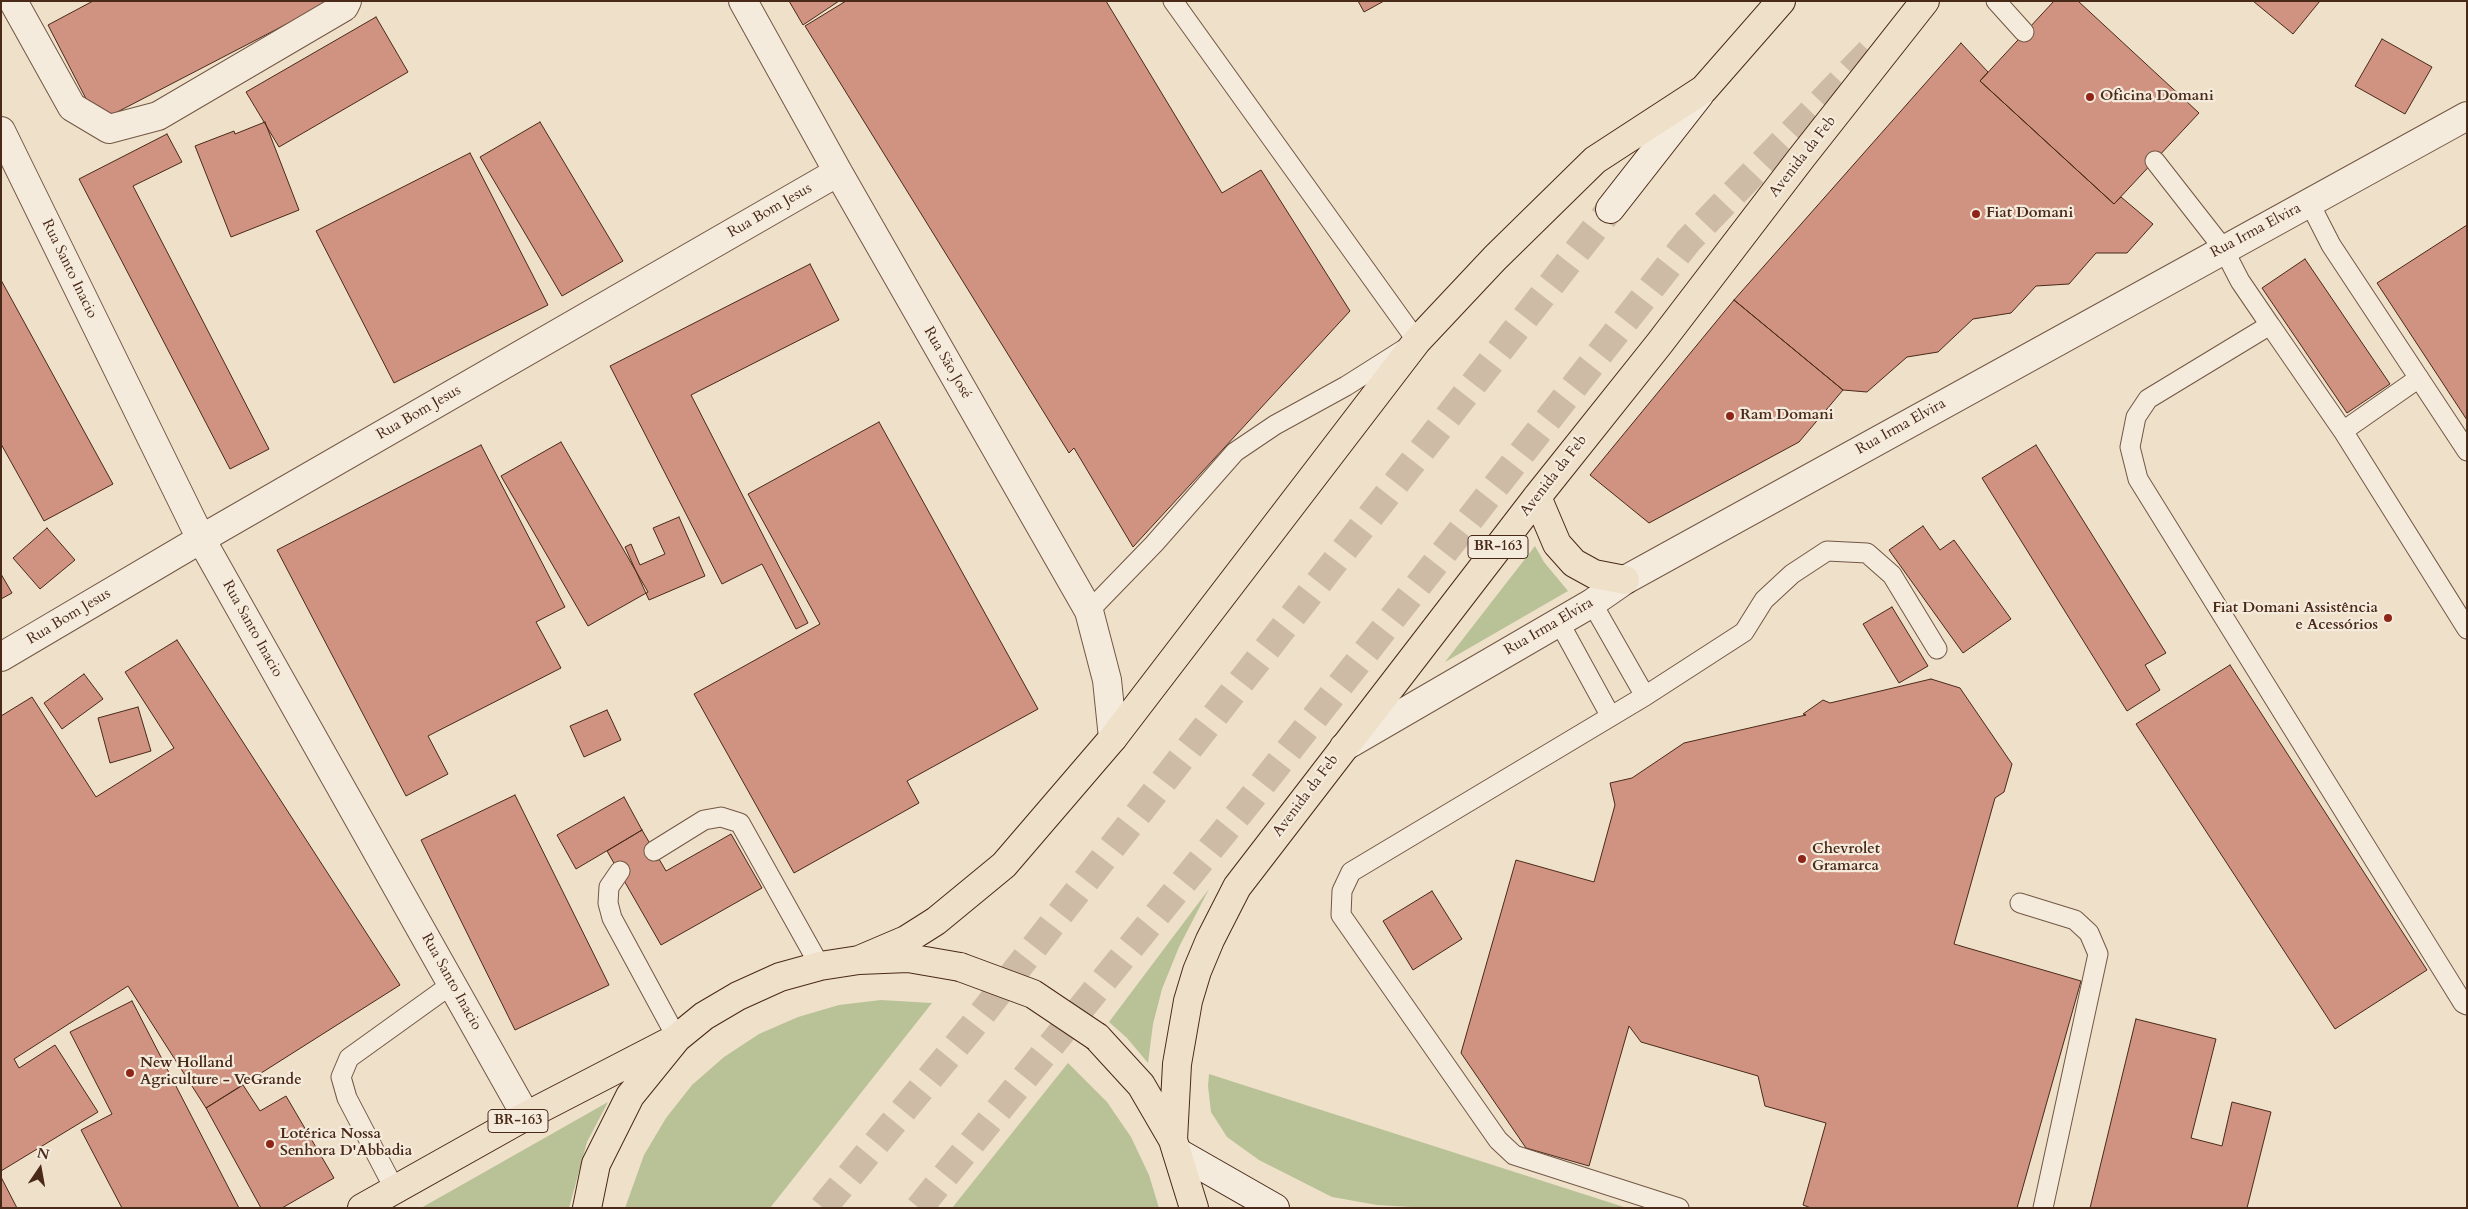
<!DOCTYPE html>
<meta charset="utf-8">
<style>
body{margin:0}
#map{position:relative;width:2468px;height:1209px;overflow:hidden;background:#efe0c9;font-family:Cardo,serif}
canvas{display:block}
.frame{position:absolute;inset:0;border:2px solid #492918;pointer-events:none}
.north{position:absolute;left:15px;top:1144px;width:50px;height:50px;-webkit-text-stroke:4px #f5ebdc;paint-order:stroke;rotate:12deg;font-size:14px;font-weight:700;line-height:20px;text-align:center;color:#492918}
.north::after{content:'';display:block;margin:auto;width:18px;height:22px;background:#492918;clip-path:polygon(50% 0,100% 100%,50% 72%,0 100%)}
</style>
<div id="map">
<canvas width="2468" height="1209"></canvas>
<div class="frame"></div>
<div class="north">N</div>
</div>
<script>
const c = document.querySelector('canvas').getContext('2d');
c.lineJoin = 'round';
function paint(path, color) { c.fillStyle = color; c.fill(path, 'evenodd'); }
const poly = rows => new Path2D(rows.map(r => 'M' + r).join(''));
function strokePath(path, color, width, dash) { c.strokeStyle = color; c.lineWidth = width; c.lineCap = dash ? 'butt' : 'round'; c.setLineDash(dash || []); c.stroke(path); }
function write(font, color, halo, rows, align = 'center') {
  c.font = font + ' Cardo,serif'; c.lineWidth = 4.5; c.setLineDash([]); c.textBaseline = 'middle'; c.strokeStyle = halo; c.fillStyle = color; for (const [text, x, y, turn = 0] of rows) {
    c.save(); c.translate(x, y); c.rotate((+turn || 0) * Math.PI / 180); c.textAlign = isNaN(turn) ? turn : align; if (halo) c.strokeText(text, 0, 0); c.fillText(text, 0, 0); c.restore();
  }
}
const green = poly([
 [1535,546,1544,562,1568,591,1445,662],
 [1209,889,1179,947,1162,989,1153,1024,1148,1063,1127,1038,1109,1022],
 [881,1000,932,1003,770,1208,625,1208,644,1155,666,1118,692,1085,724,1057,759,1034,798,1017,839,1005],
 [1068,1063,1107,1102,1131,1137,1149,1175,1159,1208,952,1208],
 [1209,1074,1627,1208,1428,1208,1377,1205,1332,1197,1259,1160,1227,1137,1211,1112,1208,1086],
 [608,1102,587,1142,569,1208,421,1208]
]);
const building = poly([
 [93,1,331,1,98,122,48,25,93,1],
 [789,1,839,1,803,25,789,1],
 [846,1,1106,1,1222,193,1261,170,1350,311,1133,547,1074,448,1069,453,805,26,846,1],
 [1358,1,1384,1,1364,12,1358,1],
 [2054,1,2078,1,2199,113,2114,204,1980,81,2054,1],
 [2253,1,2320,1,2293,34,2253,1],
 [376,17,408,72,279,147,246,92,376,17],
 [2382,39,2432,67,2405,114,2355,86,2382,39],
 [1961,43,1988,72,1980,81,2114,204,2121,197,2153,224,2127,253,2096,253,2069,284,2036,286,2011,313,1973,319,1938,352,1907,357,1867,392,1843,390,1734,300,1961,43],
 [265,122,299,210,231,237,195,146,234,131,235,134,265,122],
 [540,122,623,261,562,296,480,157,540,122],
 [167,134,182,162,133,186,269,449,230,469,79,179,167,134],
 [470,153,548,305,394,383,316,231,470,153],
 [2467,225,2467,420,2377,283,2467,225],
 [2305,259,2390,384,2347,413,2262,288,2305,259],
 [810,264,839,320,691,395,808,623,796,629,762,564,722,584,610,366,810,264],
 [1,280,113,484,44,521,1,444,1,280],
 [1734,300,1843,390,1799,442,1649,523,1590,475,1734,300],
 [879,422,1038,709,907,781,919,803,794,873,694,694,820,624,748,494,879,422],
 [561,442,648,592,588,626,501,476,561,442],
 [481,445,565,607,536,622,561,668,428,736,448,774,406,796,277,550,481,445],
 [2036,445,2166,653,2145,665,2160,690,2127,711,1982,478,2036,445],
 [679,517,705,576,649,600,625,547,631,544,640,565,665,554,653,528,679,517],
 [1923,526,1940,550,1954,540,2011,619,1963,653,1889,550,1923,526],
 [47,528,75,560,40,589,13,558,47,528],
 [1,574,12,593,1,599,1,574],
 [1892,607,1928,666,1899,683,1863,624,1892,607],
 [177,640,400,985,206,1108,128,986,14,1059,19,1068,55,1045,98,1112,1,1171,1,716,32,697,96,797,174,748,125,672,177,640],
 [2230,665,2427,970,2335,1029,2136,724,2230,665],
 [84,674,103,699,62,729,44,703,84,674],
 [1931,679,1960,688,2012,764,2004,792,1995,798,1954,944,2081,981,2017,1208,1811,1208,1803,1205,1826,1123,1765,1106,1758,1076,1641,1042,1629,1026,1589,1166,1526,1148,1461,1053,1516,860,1594,882,1615,805,1610,783,1632,778,1684,743,1806,715,1803,714,1823,700,1830,703,1931,679],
 [138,707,151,751,110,763,98,718,138,707],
 [607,710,621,740,584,757,570,726,607,710],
 [515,795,609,985,515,1030,421,840,515,795],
 [624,797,642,830,576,869,557,835,624,797],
 [642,830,666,871,731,834,762,888,661,945,607,851,642,830],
 [1432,891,1462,939,1413,970,1383,921,1432,891],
 [132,1001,239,1208,122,1208,81,1130,112,1114,70,1032,132,1001],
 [2136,1019,2216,1039,2191,1138,2222,1146,2232,1102,2271,1112,2247,1208,2090,1208,2136,1019],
 [243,1085,260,1111,286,1096,334,1178,282,1208,261,1208,206,1108,243,1085],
 [1,1177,17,1208,1,1208,1,1177]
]);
const secondaryTunnel = poly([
 [823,1208,971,1028,1610,209],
 [919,1208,1246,805,1688,241,1875,46]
]);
const lane = poly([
 [1996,1,2024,32],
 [2155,161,2223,248,2240,281,2270,325],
 [2309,202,2331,245,2467,451],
 [2343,431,2419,378],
 [1592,603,1645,696],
 [1089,611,1154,544,1235,452,1275,425,1346,386,1417,341,1173,1],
 [1559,622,1610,715],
 [2467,629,2343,431,2270,325,2148,399,2136,417,2130,447,2138,479,2463,1003,2467,1005],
 [654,851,704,820,721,817,740,823,820,966],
 [620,871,609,887,608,903,612,918,677,1038],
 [2020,903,2075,920,2089,933,2098,954,2043,1208],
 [395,1190,347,1098,341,1077,349,1058,452,984],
 [1679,1208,1514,1155,1498,1140,1341,915,1342,891,1351,872,1645,696,1744,632,1764,600,1792,574,1827,551,1867,553,1892,575,1937,649]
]);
const street = poly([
 [13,1,72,107,109,129,158,116,344,7,347,1],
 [743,1,838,172,1089,611,1107,680,1113,738],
 [1,131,201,539,526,1116],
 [1,657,201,539,838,172],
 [1344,747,1592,603,1625,580,2467,116]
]);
const secondary = poly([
 [1610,209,1700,94],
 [1177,1152,1275,1208]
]);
const primary = poly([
 [1537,497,1557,544,1574,563,1594,574,1625,580],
 [859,960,906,940,936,921,1004,865,1113,738,1417,341,1495,258,1595,160,1704,89,1781,1],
 [1097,1037,1141,1085,1173,1140,1194,1208],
 [1173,1140,1177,1064,1188,1001,1197,971,1210,940,1237,887,1537,497,1659,344,1802,157,1925,1],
 [362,1208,526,1116,667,1043],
 [587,1208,596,1164,630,1096,677,1038,704,1016,738,996,780,977,820,966,859,960,908,958,960,967]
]);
const primaryBridge = poly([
 [960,967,1033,994,1097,1037]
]);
const markers = [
 [2090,97,5,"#8f2418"],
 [1976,214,5,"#8f2418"],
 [1730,416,5,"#8f2418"],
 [2388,618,5,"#8f2418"],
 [1802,859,5,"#8f2418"],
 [130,1073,5,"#8f2418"],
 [270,1144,5,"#8f2418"]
];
const shields = [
 [1498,547,60],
 [518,1121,60]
];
const shieldNames = [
 ["BR-163",1498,547],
 ["BR-163",518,1121]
];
const poiNames = [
 ["Oficina Domani",2100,97],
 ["Fiat Domani",1986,214],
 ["Ram Domani",1740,416],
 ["Fiat Domani Assistência",2378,609,"right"],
 ["e Acessórios",2378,626,"right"],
 ["Chevrolet",1812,850],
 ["Gramarca",1812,867],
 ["New Holland",140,1064],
 ["Agriculture - VeGrande",140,1081],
 ["Lotérica Nossa",280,1135],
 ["Senhora D'Abbadia",280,1152]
];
const streetNames = [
 ["Avenida da Feb",1803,157,-52],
 ["Rua Bom Jesus",770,211,-30],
 ["Rua Irma Elvira",2256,231,-28],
 ["Rua Santo Inacio",69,269,64],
 ["Rua São José",947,363,60],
 ["Rua Bom Jesus",419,413,-30],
 ["Rua Irma Elvira",1901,427,-29],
 ["Avenida da Feb",1554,476,-52],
 ["Rua Bom Jesus",69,617,-31],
 ["Rua Irma Elvira",1549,627,-30],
 ["Rua Santo Inacio",252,629,61],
 ["Avenida da Feb",1306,796,-53],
 ["Rua Santo Inacio",451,982,61]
];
paint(green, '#b9c297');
paint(building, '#d09281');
strokePath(building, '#492918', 1);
strokePath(secondaryTunnel, '#cebba6', 28, [28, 14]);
strokePath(lane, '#725744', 21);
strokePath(street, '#725744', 30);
strokePath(secondary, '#492918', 30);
strokePath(primary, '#492918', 30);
strokePath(lane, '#f5ebdc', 19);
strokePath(street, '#f5ebdc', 28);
strokePath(secondary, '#f5ebdc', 28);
strokePath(primary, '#efe0c9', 28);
strokePath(primaryBridge, '#492918', 30, []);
strokePath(primaryBridge, '#efe0c9', 28);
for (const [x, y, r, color] of markers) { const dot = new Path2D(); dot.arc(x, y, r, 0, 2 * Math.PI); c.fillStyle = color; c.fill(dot); strokePath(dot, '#f5ebdc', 2); }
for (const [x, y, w] of shields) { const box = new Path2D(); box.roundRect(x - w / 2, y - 11.5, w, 23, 4); c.fillStyle = '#f5ebdc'; c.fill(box); strokePath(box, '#492918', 1); }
write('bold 14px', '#492918', null, shieldNames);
write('bold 15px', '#492918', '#f5ebdc', poiNames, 'left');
write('15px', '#492918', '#f5ebdc', streetNames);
</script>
